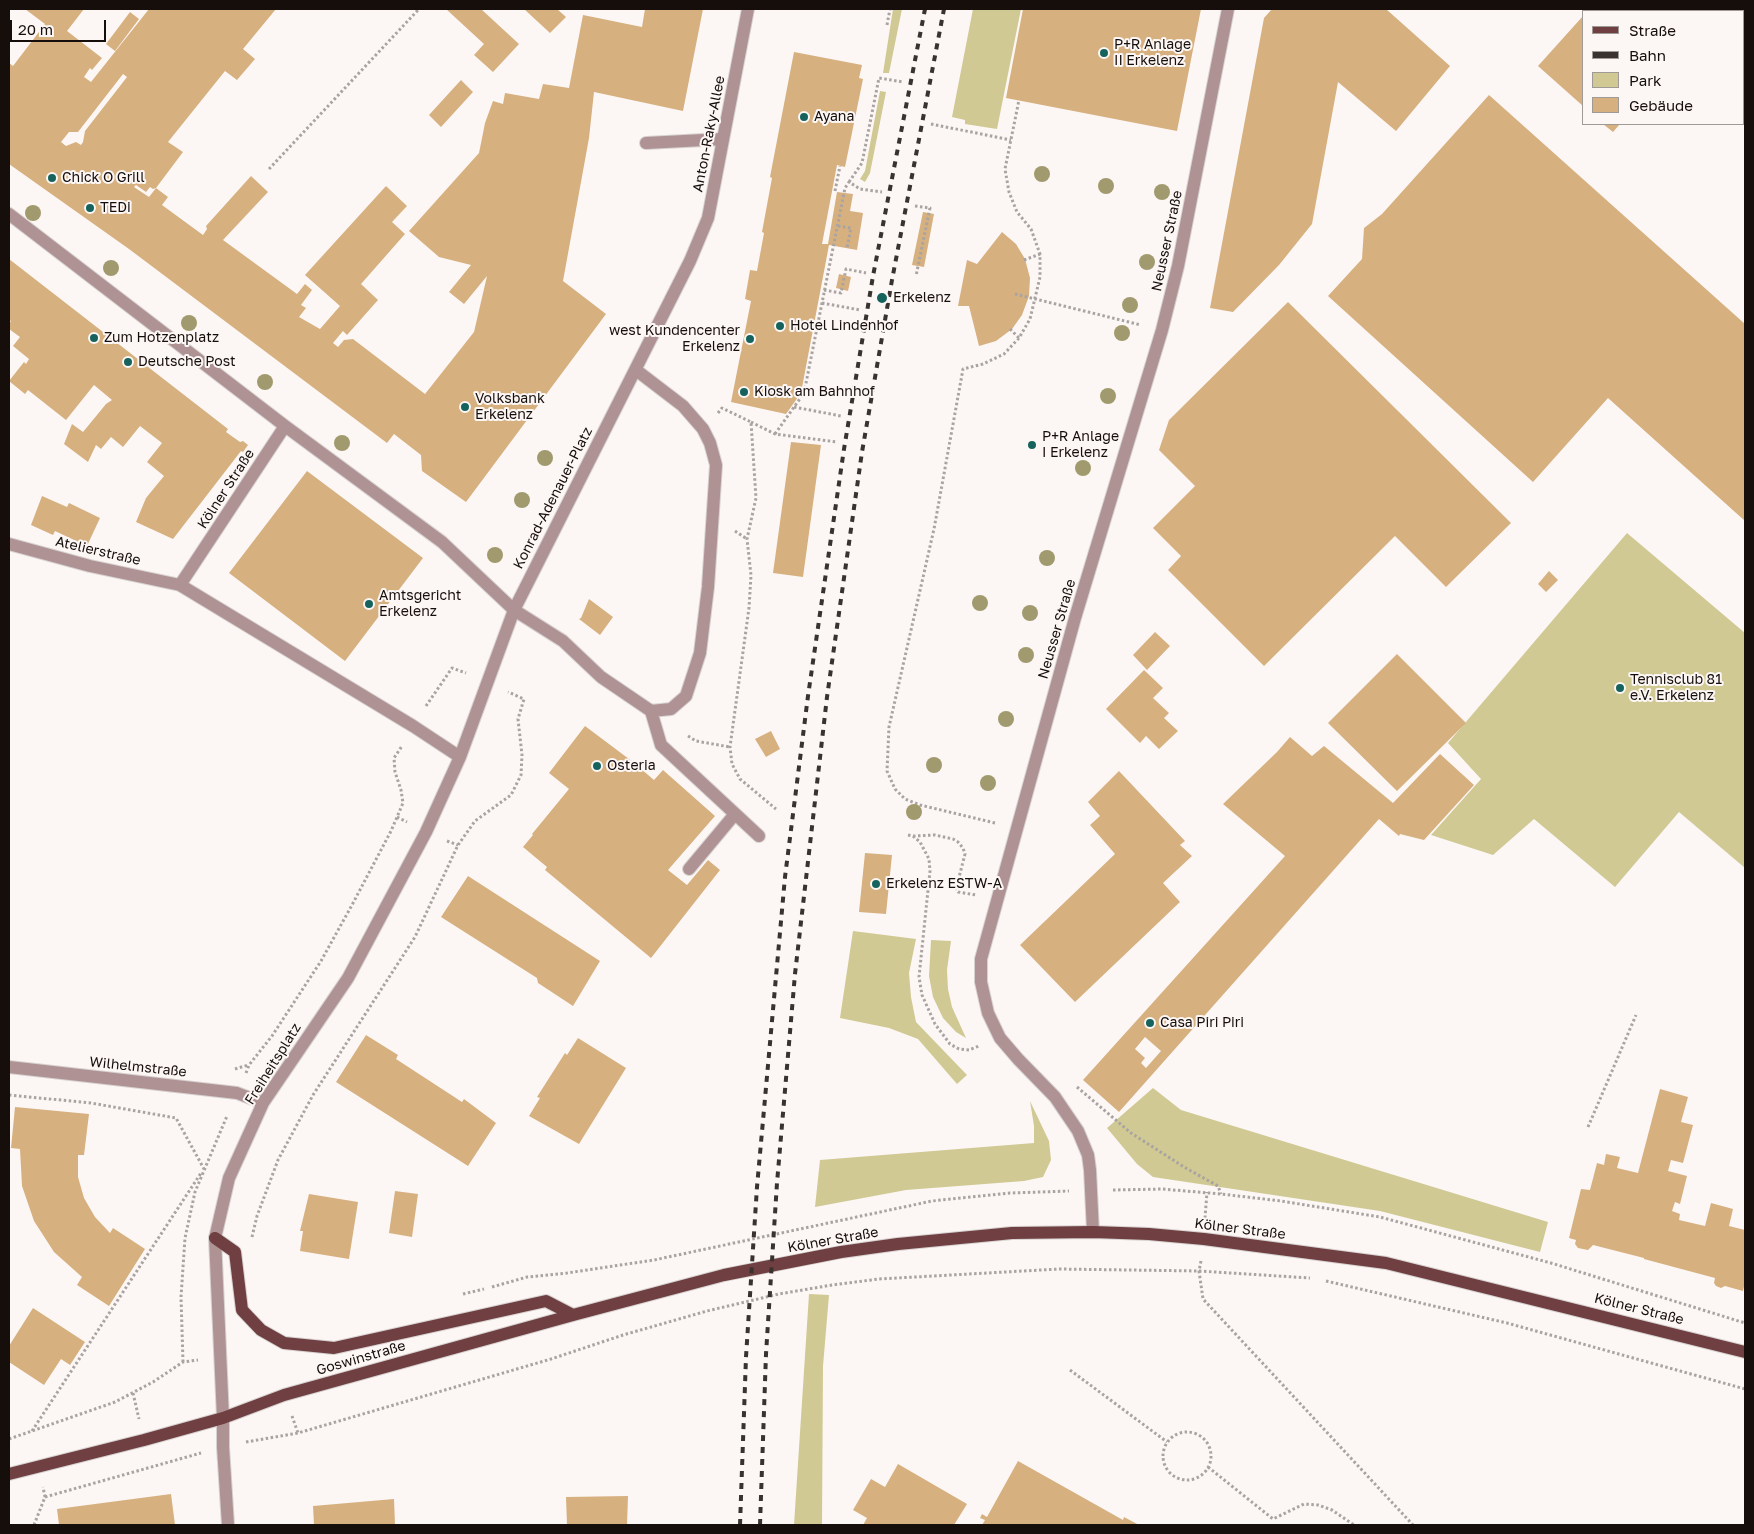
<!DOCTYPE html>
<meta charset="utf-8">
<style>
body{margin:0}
#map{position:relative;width:1754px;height:1534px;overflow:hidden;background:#fcf7f5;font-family:"Golos Text",sans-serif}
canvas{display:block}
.frame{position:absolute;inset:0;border:10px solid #160e0b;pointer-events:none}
.legend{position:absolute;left:1582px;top:10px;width:162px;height:115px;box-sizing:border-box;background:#fcf7f5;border:1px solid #a09a97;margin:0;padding:6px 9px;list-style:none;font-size:15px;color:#160e0b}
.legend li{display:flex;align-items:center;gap:10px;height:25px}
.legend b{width:25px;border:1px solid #a09a97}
.scale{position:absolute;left:10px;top:20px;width:96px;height:22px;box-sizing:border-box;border:2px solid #160e0b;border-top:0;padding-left:6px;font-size:15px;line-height:18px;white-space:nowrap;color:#160e0b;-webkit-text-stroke:4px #fcf7f5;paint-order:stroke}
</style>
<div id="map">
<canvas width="1754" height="1534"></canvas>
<div class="frame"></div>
<ul class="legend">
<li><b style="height:6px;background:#6f3f42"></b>Straße</li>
<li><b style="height:6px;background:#39322f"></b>Bahn</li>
<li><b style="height:14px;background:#d0c993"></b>Park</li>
<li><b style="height:14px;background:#d7b07f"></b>Gebäude</li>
</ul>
<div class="scale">20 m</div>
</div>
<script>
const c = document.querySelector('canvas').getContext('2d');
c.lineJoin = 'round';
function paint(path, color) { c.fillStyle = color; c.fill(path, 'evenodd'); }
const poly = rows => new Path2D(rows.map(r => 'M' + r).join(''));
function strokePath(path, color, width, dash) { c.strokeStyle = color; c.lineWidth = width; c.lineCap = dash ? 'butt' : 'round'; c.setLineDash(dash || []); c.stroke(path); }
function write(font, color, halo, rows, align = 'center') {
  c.font = font + ' "Golos Text",sans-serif'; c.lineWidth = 4; c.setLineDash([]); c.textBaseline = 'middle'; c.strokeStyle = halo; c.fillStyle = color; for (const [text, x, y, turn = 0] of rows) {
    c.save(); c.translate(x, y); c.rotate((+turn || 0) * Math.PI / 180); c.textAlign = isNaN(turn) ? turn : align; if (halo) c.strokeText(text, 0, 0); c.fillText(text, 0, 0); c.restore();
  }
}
const green = poly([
 [893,9,902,9,889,73,883,73],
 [973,9,1021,9,997,129,965,124,965,120,952,117],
 [880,91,886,92,870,173,865,182,860,179,865,171],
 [1627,533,1745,633,1745,868,1679,812,1615,887,1534,819,1493,855,1431,835,1481,779,1448,743],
 [853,931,916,939,909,973,911,997,916,1022,967,1075,957,1084,918,1039,889,1028,840,1018],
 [931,940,951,941,947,970,948,989,952,1007,966,1038,956,1032,943,1018,933,997,929,976],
 [1153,1088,1181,1110,1548,1222,1540,1252,1380,1211,1153,1177,1137,1164,1107,1128],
 [1030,1101,1049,1141,1051,1160,1043,1177,1024,1181,906,1190,815,1207,820,1160,1034,1143,1034,1126],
 [809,1294,829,1295,823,1366,822,1525,794,1525]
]);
const building = poly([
 [25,9,84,9,67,31,102,58,92,70,90,68,84,77,91,82,149,9,276,9,243,49,255,59,237,80,225,71,168,142,183,152,156,188,153,189,150,187,146,192,136,185,134,187,149,197,156,188,168,197,162,205,203,235,207,229,206,226,251,176,268,192,223,240,297,294,305,284,312,290,301,305,306,308,299,317,320,329,340,306,305,275,386,186,407,206,392,222,405,234,361,284,378,300,347,335,343,331,333,343,338,347,344,340,353,339,425,394,474,332,487,276,464,304,449,292,471,265,439,257,409,231,479,153,485,123,493,101,503,104,505,93,539,99,543,84,569,88,583,15,642,27,645,9,703,9,683,111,594,92,589,138,563,281,606,314,466,502,422,471,421,455,394,434,387,443,129,249,9,164,9,63,13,66,45,24],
 [123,74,127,77,85,131,83,142,81,145,76,142,66,146,61,142,69,132,78,132],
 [446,9,481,9,519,44,493,72,474,55,484,44],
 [524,9,557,9,566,17,550,33],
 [1023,9,1201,9,1177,131,1006,98],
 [1272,9,1386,9,1450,66,1396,131,1338,82,1312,224,1279,265,1233,312,1210,308,1264,18],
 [1589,9,1674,9,1677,11,1587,11],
 [1688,9,1745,9,1745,87,1743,85,1743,11,1686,11],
 [130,12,139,19,115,51,106,44],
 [1583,16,1583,106,1538,66],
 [794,52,862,65,859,78,863,79,845,167,837,165,822,244,828,244,837,192,853,194,850,211,863,213,857,250,829,245,801,393,786,414,731,402,751,301,745,299,750,270,757,271,764,233,762,232,772,178,770,177],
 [461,80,473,92,441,127,429,115],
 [1489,95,1745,324,1745,521,1608,398,1533,482,1328,296,1362,259,1364,228,1382,214],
 [1603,124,1620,124,1613,132],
 [923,212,934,214,924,267,912,265],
 [1002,232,1016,244,1025,259,1030,278,1029,296,1022,315,1012,329,996,341,979,346,969,306,958,306,967,260,977,264],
 [9,259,228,429,226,432,240,442,243,441,248,445,243,452,241,451,173,539,136,522,146,498,164,476,147,462,162,443,140,426,123,447,111,437,101,449,96,445,88,462,64,444,72,424,83,432,106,404,112,400,94,385,66,420,28,390,25,394,9,381,24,362,26,364,29,359,13,346,20,337,9,329,9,324,11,321,9,320],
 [839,274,851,277,848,291,836,288],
 [1288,302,1511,523,1446,587,1395,536,1264,666,1168,570,1181,556,1153,528,1195,486,1159,450,1169,420],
 [791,442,821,445,803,577,773,573],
 [307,471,423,558,345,661,229,573],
 [42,496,67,507,69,503,100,518,87,546,55,531,53,535,31,525],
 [1549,571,1558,580,1546,592,1538,584],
 [589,599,613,617,600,635,579,619,581,618],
 [1155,632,1170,646,1147,670,1133,655],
 [1397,654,1466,723,1397,791,1328,723],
 [1144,670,1163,688,1153,698,1169,713,1164,718,1178,731,1159,749,1146,736,1140,743,1106,709],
 [585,726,633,762,654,780,663,770,715,816,668,870,687,885,708,860,720,870,651,958,545,870,547,867,523,847,533,835,532,834,569,789,549,773],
 [771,731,780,749,766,757,755,739],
 [1290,737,1312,756,1324,746,1393,803,1440,754,1474,785,1424,840,1400,834,1399,836,1379,819,1119,1112,1083,1080,1285,856,1223,804,1277,752],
 [1145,1037,1161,1051,1146,1068,1141,1063,1145,1058,1135,1049],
 [1119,771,1185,841,1180,845,1192,856,1163,883,1180,902,1075,1002,1020,945,1115,854,1090,825,1100,816,1088,802],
 [865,853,892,855,886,914,859,912],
 [468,876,600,961,573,1006,538,983,537,978,441,917],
 [366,1035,398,1055,396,1059,462,1102,464,1099,496,1123,468,1166,336,1082],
 [578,1038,626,1068,579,1144,529,1116,540,1098,537,1097,565,1053,567,1055],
 [1660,1089,1688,1097,1681,1122,1693,1125,1683,1163,1671,1160,1668,1171,1687,1176,1680,1204,1675,1202,1672,1211,1680,1214,1679,1220,1705,1226,1711,1203,1733,1209,1729,1226,1745,1230,1745,1282,1743,1291,1725,1286,1721,1288,1716,1286,1714,1283,1715,1278,1644,1259,1644,1258,1593,1245,1588,1250,1578,1248,1575,1244,1576,1240,1569,1238,1581,1189,1590,1190,1597,1163,1604,1165,1606,1154,1620,1157,1617,1168,1638,1173],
 [15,1107,89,1114,84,1155,78,1155,78,1177,84,1198,95,1217,110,1233,113,1228,145,1249,109,1306,77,1285,82,1277,54,1252,34,1221,22,1186,20,1149,11,1148],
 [395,1191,418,1194,412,1237,389,1233],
 [309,1194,358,1202,349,1259,300,1251,303,1231,300,1231],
 [33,1308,85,1342,70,1365,61,1359,44,1385,9,1362,9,1346],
 [1018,1461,1123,1520,1124,1517,1139,1525,982,1525,985,1520,980,1518,982,1514,987,1517],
 [898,1464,967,1504,954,1525,863,1525,867,1518,853,1510,871,1479,885,1487],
 [171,1494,175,1525,59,1525,57,1509],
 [628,1496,627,1525,567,1525,566,1497],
 [394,1499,395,1525,314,1525,313,1506]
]);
const path = poly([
 [887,25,890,9],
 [931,124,1011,140],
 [269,169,419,9],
 [849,182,862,163,879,78,903,82],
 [835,191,840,166],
 [915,206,930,208,916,276],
 [838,226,851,228,847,248],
 [1024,260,1040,254],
 [824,290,841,293,846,269,866,273],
 [1015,294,1141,325],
 [822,303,860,310],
 [1010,329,1019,338],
 [794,407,841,416],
 [718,413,722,408,751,422,756,498,747,539,751,575,749,608,730,747,732,764,740,779,776,809],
 [751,422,775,434,837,442],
 [775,434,804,393,845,188,849,182,860,189,882,192],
 [735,531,747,539],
 [426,706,452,668,466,673],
 [688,736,696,741,730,747],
 [397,817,407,822],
 [995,823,920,805,905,799,895,789,887,771,889,727,934,529,963,369,983,364,1004,354,1019,338,1030,319,1040,277,1040,254,1031,229,1017,212,1009,192,1005,169,1019,100],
 [908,835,913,836,920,842,929,859,930,871,919,977,922,995,935,1024,950,1044,959,1049,969,1050,979,1046],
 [913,836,935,835,953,839,958,842,963,848,965,854,956,889,958,892,976,895],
 [447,841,458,845],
 [235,1069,248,1065],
 [246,1073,249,1065,272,1036,321,961,352,905,391,831,403,803,401,790,395,772,394,758,402,746],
 [1077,1087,1131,1133,1184,1167,1218,1186,1221,1194],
 [9,1095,91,1103,176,1118,204,1169],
 [1588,1127,1636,1015],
 [1113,1190,1162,1189,1221,1194,1281,1201,1380,1217,1551,1263,1745,1323],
 [1205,1218,1207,1192],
 [252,1237,257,1216,278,1160,313,1095,415,937,458,845,475,821,511,795,521,775,522,755,518,719,524,699,508,692],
 [1201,1261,1199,1271,1203,1299,1413,1525],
 [1326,1281,1507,1323,1745,1389],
 [492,1287,527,1277,567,1273,654,1260,932,1201,1010,1193,1069,1191],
 [463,1294,484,1289],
 [183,1362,181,1297,185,1238,195,1192,227,1116],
 [1070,1370,1167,1442],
 [133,1393,139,1419],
 [292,1416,298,1433],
 [32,1431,201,1173],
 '1163 1456a24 24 0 1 1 48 0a24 24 0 1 1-48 0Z',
 [9,1439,115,1402,153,1382,183,1362,198,1360],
 [246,1442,298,1433,551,1359,623,1335,707,1311,779,1294,832,1285,879,1279,1059,1269,1199,1271,1310,1278],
 [1208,1467,1273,1519,1304,1504,1318,1505,1332,1510,1354,1525],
 [45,1497,201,1453],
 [34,1525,45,1497,43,1487]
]);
const minor = poly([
 [646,143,723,139],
 [9,214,285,426,442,542,514,610,563,641,601,677,651,711,671,709,686,696,700,653,708,587,716,465,710,443,703,429,683,406,636,370],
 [9,544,90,566,180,585,413,726,460,757],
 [180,585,285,426],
 [651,711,661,745,759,836],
 [689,869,735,814],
 [9,1067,237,1093,263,1103],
 [1093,1232,1090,1170,1088,1155,1078,1131,1055,1097,1018,1059,1000,1038,988,1013,981,982,981,959,1075,618,1162,330,1178,266,1228,9],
 [228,1525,223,1447,223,1418,215,1238,229,1178,263,1103,348,978,426,832,460,757,514,610,690,261,708,218,748,9]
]);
const major = poly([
 [215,1238,235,1252,242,1310,261,1330,284,1343,334,1348,546,1301,573,1315],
 [9,1474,144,1440,223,1418,284,1395,573,1315,724,1275,841,1252,898,1244,1012,1233,1093,1232,1149,1234,1204,1239,1386,1263,1745,1352]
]);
const rail = poly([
 [740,1525,746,1357,757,1187,785,877,808,696,844,449,873,276,925,9],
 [760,1525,766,1354,777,1183,795,974,827,697,862,452,892,280,944,9]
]);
const trees = [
 [1042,174],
 [1106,186],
 [1162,192],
 [33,213],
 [1147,262],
 [111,268],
 [1130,305],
 [189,323],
 [1122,333],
 [265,382],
 [1108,396],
 [342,443],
 [545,458],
 [1083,468],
 [522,500],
 [495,555],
 [1047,558],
 [980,603],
 [1030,613],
 [1026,655],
 [1006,719],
 [934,765],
 [988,783],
 [914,812]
];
const markers = [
 [1104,53,5,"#16635d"],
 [804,117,5,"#16635d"],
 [52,178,5,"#16635d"],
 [90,208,5,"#16635d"],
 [882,298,6,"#16635d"],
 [780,326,5,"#16635d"],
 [94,338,5,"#16635d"],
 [750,339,5,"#16635d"],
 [128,362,5,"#16635d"],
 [744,392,5,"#16635d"],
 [465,407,5,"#16635d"],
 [1032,445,5,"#16635d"],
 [369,604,5,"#16635d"],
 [1620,688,5,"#16635d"],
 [597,766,5,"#16635d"],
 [876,884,5,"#16635d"],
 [1150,1023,5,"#16635d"]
];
const poiNames = [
 ["P+R Anlage",1114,45],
 ["II Erkelenz",1114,61],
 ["Ayana",814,117],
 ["Chick O Grill",62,178],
 ["TEDi",100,208],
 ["Erkelenz",893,298],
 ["Hotel Lindenhof",790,326],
 ["west Kundencenter",740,331,"right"],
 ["Erkelenz",740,347,"right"],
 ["Zum Hotzenplatz",104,338],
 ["Deutsche Post",138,362],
 ["Kiosk am Bahnhof",754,392],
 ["Volksbank",475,399],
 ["Erkelenz",475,415],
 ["P+R Anlage",1042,437],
 ["I Erkelenz",1042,453],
 ["Amtsgericht",379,596],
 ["Erkelenz",379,612],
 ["Tennisclub 81",1630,680],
 ["e.V. Erkelenz",1630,696],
 ["Osteria",607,766],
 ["Erkelenz ESTW-A",886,884],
 ["Casa Piri Piri",1160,1023]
];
const streetNames = [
 ["Anton-Raky-Allee",709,134,-79],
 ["Neusser Straße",1167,241,-78],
 ["Kölner Straße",226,489,-57],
 ["Konrad-Adenauer-Platz",553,498,-63],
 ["Atelierstraße",98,551,13],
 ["Neusser Straße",1057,629,-74],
 ["Freiheitsplatz",273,1064,-58],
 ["Wilhelmstraße",138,1067,6],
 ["Kölner Straße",1240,1229,7],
 ["Kölner Straße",833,1240,-10],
 ["Kölner Straße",1639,1309,14],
 ["Goswinstraße",361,1358,-16]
];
paint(green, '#d0c993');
paint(building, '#d7b07f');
strokePath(minor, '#d7d2d0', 14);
strokePath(major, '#d7d2d0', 14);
strokePath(path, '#a9a3a1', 3, [2.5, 2.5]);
strokePath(minor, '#af9293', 12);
strokePath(major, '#6f3f42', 12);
strokePath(rail, '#39322f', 4, [6, 6]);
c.fillStyle = '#a19a6e';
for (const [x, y] of trees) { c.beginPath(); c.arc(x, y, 8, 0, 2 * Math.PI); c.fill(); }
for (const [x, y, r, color] of markers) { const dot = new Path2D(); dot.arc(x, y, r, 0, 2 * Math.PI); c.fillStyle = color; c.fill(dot); strokePath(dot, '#fcf7f5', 2); }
write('14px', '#160e0b', '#fcf7f5', poiNames, 'left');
write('14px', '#160e0b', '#fcf7f5', streetNames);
</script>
